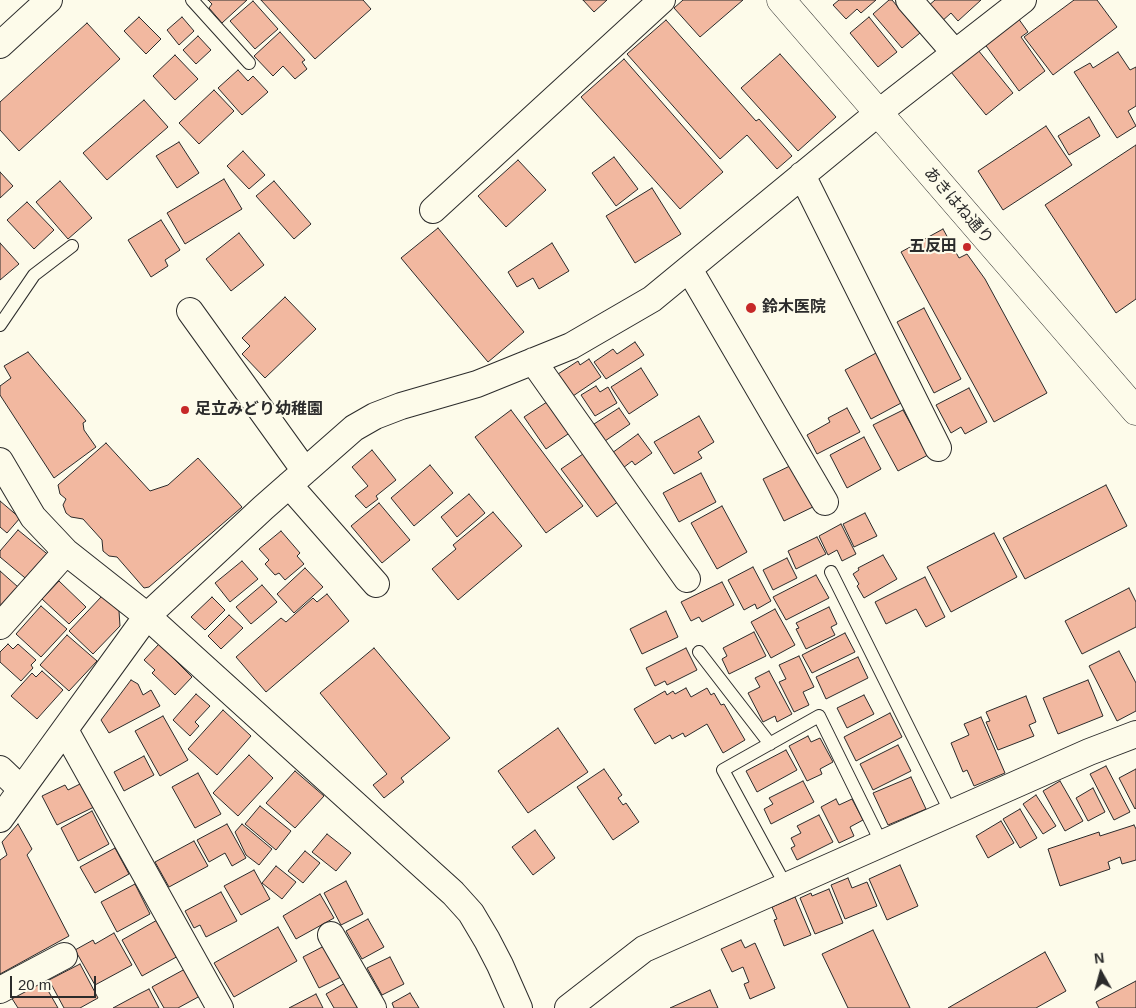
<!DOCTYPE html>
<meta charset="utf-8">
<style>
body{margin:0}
#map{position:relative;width:1136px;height:1008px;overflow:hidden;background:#fdfbea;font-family:Arial,sans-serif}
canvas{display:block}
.north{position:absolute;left:1076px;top:948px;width:50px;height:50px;-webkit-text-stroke:4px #fdfbea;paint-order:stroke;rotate:353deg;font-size:14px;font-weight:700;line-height:20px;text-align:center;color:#2b2b2b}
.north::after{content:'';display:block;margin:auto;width:18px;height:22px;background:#2b2b2b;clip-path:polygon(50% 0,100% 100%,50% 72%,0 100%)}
.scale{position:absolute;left:10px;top:976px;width:86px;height:22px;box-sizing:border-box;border:2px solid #2b2b2b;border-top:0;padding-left:6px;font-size:15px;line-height:18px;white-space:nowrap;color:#2b2b2b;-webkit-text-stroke:4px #fdfbea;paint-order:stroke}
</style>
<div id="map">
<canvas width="1136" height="1008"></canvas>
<div class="north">N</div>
<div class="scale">20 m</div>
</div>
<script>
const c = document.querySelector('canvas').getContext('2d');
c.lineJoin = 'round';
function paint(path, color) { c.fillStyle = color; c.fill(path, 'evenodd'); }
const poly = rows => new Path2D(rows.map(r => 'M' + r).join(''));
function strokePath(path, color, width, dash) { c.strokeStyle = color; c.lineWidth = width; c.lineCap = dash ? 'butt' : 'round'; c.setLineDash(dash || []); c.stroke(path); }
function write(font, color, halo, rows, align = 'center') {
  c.font = font + ' Arial,"Noto Sans JP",sans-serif'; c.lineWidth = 4; c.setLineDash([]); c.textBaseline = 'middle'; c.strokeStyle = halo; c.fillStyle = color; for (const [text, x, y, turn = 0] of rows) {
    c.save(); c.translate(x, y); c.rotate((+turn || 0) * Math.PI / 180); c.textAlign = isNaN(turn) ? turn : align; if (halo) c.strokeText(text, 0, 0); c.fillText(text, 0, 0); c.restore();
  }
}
const building = poly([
 [208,0,247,0,222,23,209,8,212,4,208,0],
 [261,0,363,0,371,9,315,59,261,0],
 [583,0,607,0,594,12,583,0],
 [683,0,743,0,700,37,674,8,683,0],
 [839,0,876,0,861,13,857,9,846,19,833,5,839,0],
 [889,0,892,0,920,33,902,48,873,14,889,0],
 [935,0,981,0,958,21,951,13,941,22,927,7,935,0],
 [1074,0,1097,0,1117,27,1053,75,1024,37,1074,0],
 [253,1,278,29,255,49,230,21,253,1],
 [139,17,161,39,146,54,124,31,139,17],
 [182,17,194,31,179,45,167,30,182,17],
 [869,17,897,52,878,67,850,33,869,17],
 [1018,18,1028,32,1021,37,1045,71,1019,91,984,43,1018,18],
 [666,20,756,121,759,119,792,156,777,169,747,135,720,159,627,54,666,20],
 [87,23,120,59,19,151,0,130,0,102,87,23],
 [280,32,305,60,302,62,307,69,295,79,283,66,273,76,254,56,280,32],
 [198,36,211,50,196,64,183,50,198,36],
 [978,50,1013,93,986,115,951,72,978,50],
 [1118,52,1130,70,1136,67,1136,106,1128,111,1136,126,1117,138,1074,72,1090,63,1093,68,1118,52],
 [780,54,836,117,798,151,741,88,780,54],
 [175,55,198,79,175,100,153,76,175,55],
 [624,59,723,172,680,209,581,97,624,59],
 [238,70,248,81,253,76,268,92,242,115,218,88,238,70],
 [214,90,234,111,199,144,179,123,214,90],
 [144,100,168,127,107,180,83,153,144,100],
 [1089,117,1100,136,1069,155,1058,136,1089,117],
 [1046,126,1072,165,1003,210,978,171,1046,126],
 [179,142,199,173,177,188,156,156,179,142],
 [1136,145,1136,299,1116,313,1045,205,1136,145],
 [243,151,265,175,249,189,227,166,243,151],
 [614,157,638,189,616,206,592,173,614,157],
 [518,160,546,190,506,227,478,196,518,160],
 [0,172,13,186,0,198,0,172],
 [224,179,242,209,185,244,167,213,224,179],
 [60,181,92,218,68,239,36,202,60,181],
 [274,181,311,224,294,239,256,196,274,181],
 [652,188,681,234,635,263,606,216,652,188],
 [27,202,54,230,34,249,7,220,27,202],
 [161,220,180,250,165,260,168,266,151,277,128,240,161,220],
 [438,228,524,332,488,362,401,258,438,228],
 [943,229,959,258,967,254,985,279,1047,393,994,422,901,252,943,229],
 [239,233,264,265,231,291,206,259,239,233],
 [0,243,19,264,0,280,0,243],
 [552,243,569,271,539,289,533,278,517,287,508,272,552,243],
 [285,297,316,329,265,378,242,354,250,346,242,338,285,297],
 [924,308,961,379,934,393,897,322,924,308],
 [635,342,644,355,606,379,594,362,613,349,617,354,635,342],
 [28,352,86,421,83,423,84,430,96,447,54,478,0,395,0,386,11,378,4,366,28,352],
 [876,353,903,402,871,419,845,370,876,353],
 [589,359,601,377,573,396,558,374,578,361,580,365,589,359],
 [641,368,658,395,629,414,611,387,641,368],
 [596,386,600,392,608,387,617,403,595,416,581,395,596,386],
 [969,388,987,422,965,434,961,427,951,433,936,405,969,388],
 [550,400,571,432,546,449,524,417,550,400],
 [619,408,630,424,605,441,594,424,619,408],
 [847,408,860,432,817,454,807,435,830,422,828,418,847,408],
 [511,410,583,506,546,533,475,437,511,410],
 [903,410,928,455,898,471,873,425,903,410],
 [699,416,714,442,698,452,702,458,674,474,654,442,699,416],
 [638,434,652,453,635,465,632,461,623,468,612,453,638,434],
 [864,437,881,469,847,488,830,455,864,437],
 [106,443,150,491,168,485,198,458,242,507,149,587,144,588,117,557,109,556,103,551,102,540,83,519,71,517,66,513,63,505,66,499,60,494,58,485,106,443],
 [372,450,396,480,376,496,378,499,366,508,355,496,368,486,352,467,372,450],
 [583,454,619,501,597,517,561,469,583,454],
 [796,463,817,505,784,521,763,479,796,463],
 [430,465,453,493,414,526,391,498,430,465],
 [701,473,716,502,679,522,663,493,701,473],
 [1106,485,1127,526,1025,579,1003,538,1106,485],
 [469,494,485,513,457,537,441,517,469,494],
 [0,501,20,518,7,533,0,527,0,501],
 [379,503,410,540,382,563,351,526,379,503],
 [722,506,747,552,717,569,691,523,722,506],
 [493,512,522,546,458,600,432,569,456,549,453,545,493,512],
 [865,513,877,536,854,547,843,524,865,513],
 [841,524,856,554,842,561,837,550,828,555,819,536,841,524],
 [18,530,51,557,30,582,0,557,0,551,18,530],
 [281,531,300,553,297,556,304,564,285,580,279,573,275,575,265,564,269,560,259,549,281,531],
 [994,533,1017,577,951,612,927,567,994,533],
 [817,537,826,554,796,569,788,551,817,537],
 [883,555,897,579,864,598,857,586,859,584,853,574,859,570,858,568,883,555],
 [787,558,797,578,773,590,763,570,787,558],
 [242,561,258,579,230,602,215,583,242,561],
 [753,567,771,601,757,609,755,604,744,610,728,580,753,567],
 [305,568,323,587,294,613,277,594,305,568],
 [0,571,18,587,0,608,0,571],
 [816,575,829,598,786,620,773,597,816,575],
 [925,577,945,617,926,627,916,609,886,624,875,602,925,577],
 [59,581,86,607,69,624,42,599,59,581],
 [722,582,734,605,702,622,699,617,691,621,681,602,722,582],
 [262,585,277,602,251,624,236,607,262,585],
 [1129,588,1136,602,1136,627,1082,654,1065,621,1129,588],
 [327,594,349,621,266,692,236,657,281,618,286,622,313,598,317,602,327,594],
 [102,596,119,611,120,626,93,654,69,631,102,596],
 [212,597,225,610,205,630,191,617,212,597],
 [41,606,67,629,41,657,16,634,41,606],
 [829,607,837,624,831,627,835,635,806,649,796,629,799,628,796,623,829,607],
 [775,609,795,645,771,658,751,622,775,609],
 [666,611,678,637,642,654,630,629,666,611],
 [229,615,243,628,221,649,208,636,229,615],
 [754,632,766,656,729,674,722,659,727,656,723,648,754,632],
 [845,633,855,652,812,673,802,655,845,633],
 [67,635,97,661,69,691,40,665,67,635],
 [8,644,13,649,18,644,36,660,31,665,33,668,21,681,0,662,0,652,8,644],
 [159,644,192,677,175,695,152,673,155,670,144,660,159,644],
 [374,648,450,738,401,778,404,782,384,798,373,785,387,774,320,693,374,648],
 [686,648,697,670,667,685,665,681,655,686,646,668,686,648],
 [1119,651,1136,683,1136,711,1117,721,1089,666,1119,651],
 [799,656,814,687,803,692,809,705,794,712,779,682,786,679,779,665,799,656],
 [858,657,868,678,826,699,816,677,858,657],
 [42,671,63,690,37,719,11,696,32,673,36,677,42,671],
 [769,671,792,714,777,722,775,716,763,722,748,693,760,687,755,678,769,671],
 [131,680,138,684,143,695,151,690,160,706,109,733,101,720,131,680],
 [1088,680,1103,716,1058,734,1043,698,1088,680],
 [686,688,691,697,707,688,711,695,714,693,721,705,724,704,745,740,723,753,707,724,685,737,683,733,672,739,670,735,655,744,634,709,665,691,667,695,673,691,675,694,686,688],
 [196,694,210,706,195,722,199,726,190,736,173,720,196,694],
 [864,695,874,714,847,728,837,708,864,695],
 [1026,696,1036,722,1029,725,1034,736,998,750,986,722,990,721,986,712,1026,696],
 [223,710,251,736,217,775,188,749,223,710],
 [890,713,902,737,856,761,844,737,890,713],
 [163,716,188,760,160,776,135,731,163,716],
 [981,717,1005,773,974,786,967,770,963,772,951,743,969,735,964,724,981,717],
 [558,728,588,772,528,813,498,771,558,728],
 [808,736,811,742,820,738,833,762,820,769,822,774,807,781,789,746,808,736],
 [898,745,911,771,873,790,860,764,898,745],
 [786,750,797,770,757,792,746,771,786,750],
 [249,755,273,778,238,816,213,793,249,755],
 [144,756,154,775,124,791,114,772,144,756],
 [1106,766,1130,812,1114,820,1090,774,1106,766],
 [604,769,622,795,618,798,623,805,626,803,639,822,613,840,577,787,604,769],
 [1136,769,1136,808,1135,809,1119,778,1136,769],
 [295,771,324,796,295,828,266,803,295,771],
 [198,773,221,814,195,828,172,787,198,773],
 [911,777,926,809,888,825,873,793,911,777],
 [803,781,814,802,771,824,764,809,773,804,769,798,803,781],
 [1060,781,1083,821,1065,831,1043,791,1060,781],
 [82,783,94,807,57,825,42,796,65,785,68,790,82,783],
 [1093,788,1105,812,1088,821,1076,798,1093,788],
 [1036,795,1056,826,1043,834,1023,804,1036,795],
 [836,799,839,805,852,799,863,820,850,827,854,836,839,843,821,807,836,799],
 [260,806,291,831,276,850,245,824,260,806],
 [1020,809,1037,838,1020,848,1003,819,1020,809],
 [92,811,109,844,78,861,61,828,92,811],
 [819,815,833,842,797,860,791,848,795,846,791,838,801,833,797,826,819,815],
 [1001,821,1014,843,988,858,976,836,1001,821],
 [18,824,32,849,27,855,69,936,0,974,0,860,7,855,2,842,18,824],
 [227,824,246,858,232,866,225,853,209,862,197,840,227,824],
 [242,824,272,849,259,865,246,855,235,832,242,824],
 [1134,825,1136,829,1136,860,1122,864,1120,857,1108,862,1110,869,1060,886,1048,849,1099,832,1100,836,1134,825],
 [535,830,555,858,533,875,512,847,535,830],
 [327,834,351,853,336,871,312,852,327,834],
 [194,841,208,866,169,887,155,862,194,841],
 [115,848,129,874,95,893,80,867,115,848],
 [305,851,320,863,303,883,288,871,305,851],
 [900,865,918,906,887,920,869,879,900,865],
 [276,866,296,882,282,899,262,883,276,866],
 [254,870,270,899,241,915,224,886,254,870],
 [848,878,852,888,867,882,877,906,845,919,831,885,848,878],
 [346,881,363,914,341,925,324,893,346,881],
 [135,884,150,914,117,932,101,902,135,884],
 [829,889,843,923,815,934,800,898,811,893,812,896,829,889],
 [221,892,237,921,206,937,200,925,194,928,185,911,221,892],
 [320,894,334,918,296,939,283,916,320,894],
 [795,897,811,935,784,946,774,920,777,919,772,907,795,897],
 [159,919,180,955,142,976,122,940,159,919],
 [368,919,384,947,362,959,346,931,368,919],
 [278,927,297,961,234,997,214,963,278,927],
 [873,930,910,1008,848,1008,822,954,873,930],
 [114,933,132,965,95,985,75,950,93,940,95,944,114,933],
 [741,940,745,948,755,943,775,988,750,999,744,984,749,982,743,967,732,972,721,949,741,940],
 [326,945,343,976,319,988,303,957,326,945],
 [1045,952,1066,991,1036,1008,948,1008,1045,952],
 [390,957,404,984,382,995,367,968,390,957],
 [80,964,98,998,80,1008,64,1008,49,980,80,964],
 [185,969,200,996,178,1008,164,1008,152,987,185,969],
 [42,980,58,1008,18,1008,11,997,42,980],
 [1136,981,1136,1008,1099,1008,1096,1002,1136,981],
 [347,982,362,1008,334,1008,326,994,347,982],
 [149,989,159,1008,113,1008,139,994,149,989],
 [710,990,718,1008,670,1008,710,990],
 [410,993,419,1008,394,1008,392,1003,410,993],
 [316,994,323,1008,289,1008,316,994]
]);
const lane = poly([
 [192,0,249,63],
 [0,325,34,275,72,246],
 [831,572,951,813],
 [699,652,770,744],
 [786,886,723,770,819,716,882,844]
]);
const street = poly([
 [909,0,955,53],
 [0,45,49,0],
 [802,175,938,448],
 [433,210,662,0],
 [689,269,825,502],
 [190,311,305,471],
 [533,361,687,579],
 [0,461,33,517,66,552,147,616,453,893,471,913,487,940,500,965,519,1008],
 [289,485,376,584],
 [0,626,66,552],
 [65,730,220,1008],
 [0,769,21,789],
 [0,819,147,616,263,508,354,428,375,416,401,406,477,384,571,346,652,299,878,113,1023,0],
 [331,935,373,1008],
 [0,990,64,956],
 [568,1008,644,949,1089,752,1136,734]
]);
const secondary = poly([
 [781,0,1136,411]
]);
const markers = [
 [967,247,5,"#c62828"],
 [751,308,6,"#c62828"],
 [185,410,5,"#c62828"]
];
const streetNames = [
 ["あきはね通り",958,206,49]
];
const poiNames = [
 ["五反田",957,247,"right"],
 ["鈴木医院",762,308],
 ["足立みどり幼稚園",195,410]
];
paint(building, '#f2b8a0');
strokePath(building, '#2b2b2b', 1);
strokePath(lane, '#2b2b2b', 14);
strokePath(street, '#2b2b2b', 28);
strokePath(secondary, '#2b2b2b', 29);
strokePath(lane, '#fdfbea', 12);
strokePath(street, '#fdfbea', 26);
strokePath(secondary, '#fdfbea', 28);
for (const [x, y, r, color] of markers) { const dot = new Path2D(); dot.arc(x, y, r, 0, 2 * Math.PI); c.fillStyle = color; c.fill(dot); strokePath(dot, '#fdfbea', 2); }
write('16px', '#2b2b2b', '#fdfbea', streetNames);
write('bold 16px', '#2b2b2b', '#fdfbea', poiNames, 'left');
</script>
